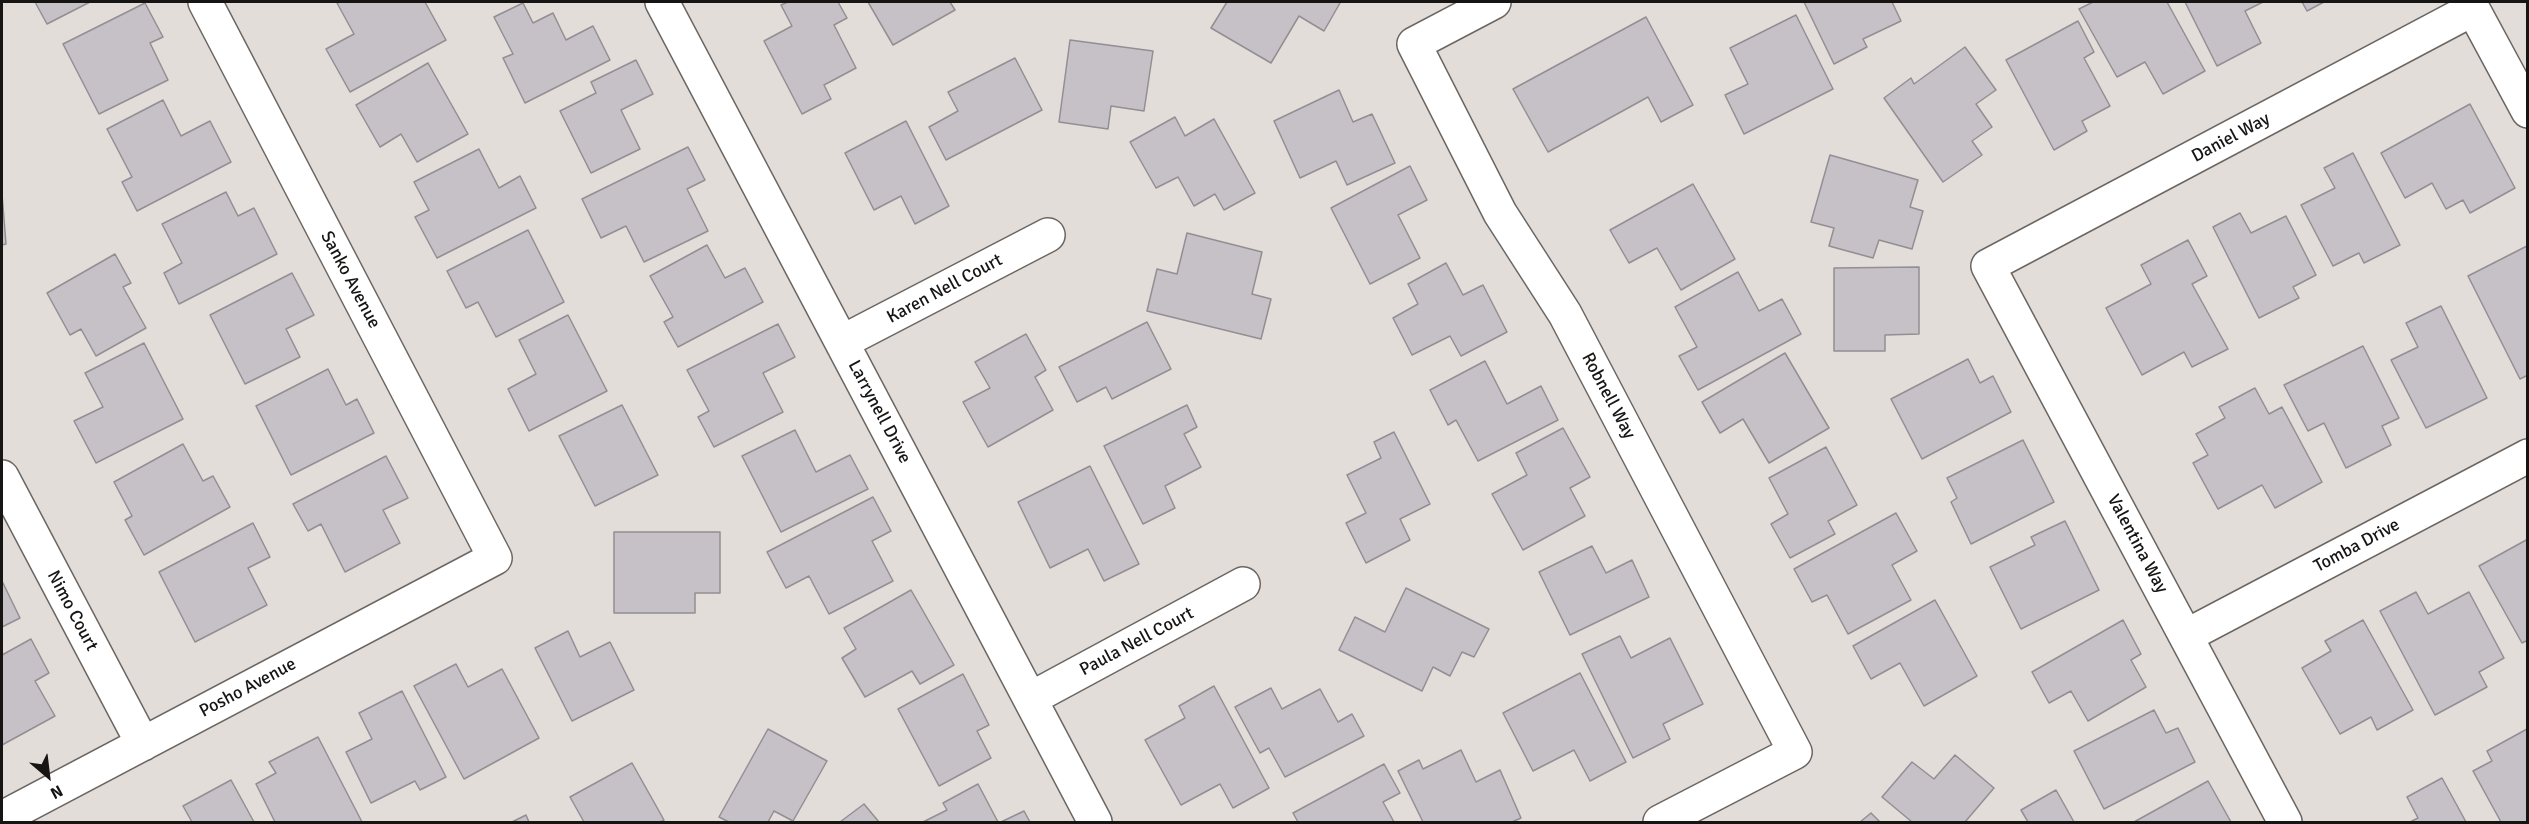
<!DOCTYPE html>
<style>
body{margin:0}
#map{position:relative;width:2529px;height:824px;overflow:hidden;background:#e3ddd9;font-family:Signika,sans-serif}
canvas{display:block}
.frame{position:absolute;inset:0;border:3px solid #171514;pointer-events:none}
.north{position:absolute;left:18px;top:746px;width:60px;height:60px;-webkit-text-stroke:4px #fff;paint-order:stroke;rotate:152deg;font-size:16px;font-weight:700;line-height:24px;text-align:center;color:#171514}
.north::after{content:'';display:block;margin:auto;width:21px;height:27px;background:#171514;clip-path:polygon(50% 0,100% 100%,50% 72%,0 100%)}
</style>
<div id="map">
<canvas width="2529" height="824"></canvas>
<div class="frame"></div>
<div class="north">N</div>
</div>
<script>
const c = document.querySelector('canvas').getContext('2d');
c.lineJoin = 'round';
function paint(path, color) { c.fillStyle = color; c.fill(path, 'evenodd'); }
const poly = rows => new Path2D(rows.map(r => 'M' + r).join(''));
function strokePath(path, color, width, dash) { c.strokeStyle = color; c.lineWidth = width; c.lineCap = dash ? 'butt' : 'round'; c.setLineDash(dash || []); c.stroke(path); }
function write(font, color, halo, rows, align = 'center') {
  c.font = font + ' Signika,sans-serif'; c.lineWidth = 6; c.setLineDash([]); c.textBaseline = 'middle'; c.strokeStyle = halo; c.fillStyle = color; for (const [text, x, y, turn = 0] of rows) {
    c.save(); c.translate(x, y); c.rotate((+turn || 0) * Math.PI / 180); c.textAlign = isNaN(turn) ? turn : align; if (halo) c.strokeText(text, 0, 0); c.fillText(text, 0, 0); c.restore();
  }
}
const building = poly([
 [35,2,90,2,47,24,35,2],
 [340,2,425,2,446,40,350,92,326,49,354,34,337,3,340,2],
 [788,2,838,2,847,18,834,25,856,68,824,85,831,99,802,114,764,41,792,26,781,5,788,2],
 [868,2,950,2,955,10,893,45,868,2],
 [1227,2,1338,2,1340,3,1324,31,1299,16,1271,63,1211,28,1227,2],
 [1804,2,1892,2,1901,21,1863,39,1867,47,1834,64,1804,2],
 [2093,2,2167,2,2205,71,2163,94,2145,62,2117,77,2079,9,2093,2],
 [2185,2,2263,2,2245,11,2261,43,2217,66,2185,2],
 [2302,2,2324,2,2307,11,2302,2],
 [145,3,163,37,150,43,168,80,99,114,63,44,145,3],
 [523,3,533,23,553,13,566,40,593,26,610,60,525,103,503,58,513,54,494,17,523,3],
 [1796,15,1833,89,1744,134,1725,95,1748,84,1730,48,1796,15],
 [1646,17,1693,105,1661,122,1648,97,1548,152,1513,89,1646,17],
 [2078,21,2094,52,2084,58,2110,106,2082,121,2087,131,2054,150,2006,60,2078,21],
 [1070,40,1153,51,1144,111,1111,106,1108,129,1059,122,1070,40],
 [1965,47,1996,90,1976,104,1992,127,1972,141,1982,155,1943,182,1884,98,1911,78,1914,84,1965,47],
 [1015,58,1042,110,946,160,929,127,958,111,948,92,1015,58],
 [636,60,653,94,621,110,640,149,591,173,560,111,596,93,591,82,636,60],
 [428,63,468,134,417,162,401,134,380,147,356,105,428,63],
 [1339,90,1353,122,1372,114,1395,163,1347,185,1336,161,1300,178,1274,121,1339,90],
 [163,100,181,136,210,121,231,162,137,211,122,182,132,177,107,129,163,100],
 [2470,104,2515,188,2470,213,2463,200,2446,209,2432,183,2405,198,2381,153,2470,104],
 [1175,117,1185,136,1214,119,1255,193,1224,210,1215,194,1194,206,1178,177,1156,188,1130,142,1175,117],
 [906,121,949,206,915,224,901,196,874,210,845,153,906,121],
 [688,147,705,180,687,189,708,231,644,262,626,226,601,238,582,199,688,147],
 [479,149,499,188,520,176,536,208,437,258,415,217,429,210,414,182,479,149],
 [2353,153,2400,245,2364,263,2359,253,2333,266,2301,205,2335,188,2324,168,2353,153],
 [1830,155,1918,180,1910,207,1923,211,1912,249,1879,240,1873,258,1829,246,1834,228,1811,222,1830,155],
 [1410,166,1427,200,1398,215,1420,258,1370,284,1331,208,1410,166],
 [1693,184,1735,259,1681,290,1657,248,1629,263,1610,230,1693,184],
 [226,192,238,216,254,208,277,254,179,304,164,273,182,263,162,224,226,192],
 [2,194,6,244,2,245,2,194],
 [2240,213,2251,233,2286,216,2316,275,2293,287,2299,298,2259,318,2213,227,2240,213],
 [528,230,564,302,496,337,478,302,466,308,447,271,528,230],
 [1187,233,1262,252,1252,294,1271,299,1261,339,1147,311,1157,269,1177,274,1187,233],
 [2188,240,2207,276,2192,284,2228,349,2192,367,2184,352,2142,375,2106,308,2151,284,2141,265,2188,240],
 [707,245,725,278,745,268,763,302,678,347,664,322,673,317,650,276,707,245],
 [2527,246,2528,375,2520,379,2468,276,2527,246],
 [115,254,131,283,123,287,146,328,96,356,81,329,70,335,47,293,115,254],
 [1446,263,1463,295,1483,285,1507,332,1461,356,1450,336,1412,355,1393,318,1418,304,1408,284,1446,263],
 [1919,267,1919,334,1885,335,1885,351,1834,351,1834,268,1919,267],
 [1738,272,1759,311,1782,299,1801,334,1698,390,1679,356,1697,347,1675,307,1738,272],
 [292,273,314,315,286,329,300,357,245,384,210,315,292,273],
 [2441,306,2487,398,2426,428,2391,360,2418,347,2406,323,2441,306],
 [568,315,607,391,529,431,508,389,536,374,519,340,568,315],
 [1147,322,1171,369,1112,399,1106,387,1077,402,1059,367,1147,322],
 [778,324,795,357,763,373,783,412,714,447,698,417,709,411,687,370,778,324],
 [1026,334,1046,370,1035,377,1053,410,988,447,963,402,990,388,975,362,1026,334],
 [144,343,183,419,96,463,74,421,103,407,85,373,144,343],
 [2363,346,2399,418,2382,426,2391,445,2346,468,2324,423,2308,431,2284,385,2363,346],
 [1785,353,1829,428,1769,463,1743,419,1720,433,1702,402,1785,353],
 [1968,359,1980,383,1993,376,2011,412,1922,459,1891,399,1968,359],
 [1485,361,1507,404,1541,386,1558,420,1478,461,1456,420,1448,425,1430,390,1485,361],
 [328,369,346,405,357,399,374,433,291,475,256,406,328,369],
 [2255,388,2269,414,2282,407,2322,482,2275,508,2262,485,2218,509,2193,463,2208,455,2196,434,2225,418,2219,407,2255,388],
 [622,405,658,475,595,506,559,436,622,405],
 [1187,405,1197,427,1184,434,1201,467,1165,486,1175,508,1143,524,1104,446,1187,405],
 [1563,428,1590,477,1570,488,1585,516,1523,550,1492,494,1527,475,1516,453,1563,428],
 [795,430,816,472,850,455,868,489,781,532,742,456,795,430],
 [1394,432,1430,504,1400,519,1410,540,1366,563,1346,523,1366,513,1347,475,1381,458,1374,442,1394,432],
 [2023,440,2054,502,1971,544,1951,502,1957,498,1947,478,2023,440],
 [183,444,203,481,213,476,230,507,144,555,125,520,132,516,114,482,183,444],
 [1826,447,1857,505,1828,521,1835,534,1790,558,1771,524,1788,514,1769,478,1826,447],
 [386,456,408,498,383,510,400,543,345,572,321,524,308,531,293,504,386,456],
 [1090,466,1139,564,1104,581,1088,549,1050,568,1018,502,1090,466],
 [873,497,891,531,872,541,893,581,829,614,809,576,786,588,767,552,873,497],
 [1896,513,1917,551,1892,565,1911,600,1848,634,1827,595,1812,602,1794,569,1896,513],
 [2065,521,2099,590,2021,629,1990,567,2035,545,2031,537,2065,521],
 [253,523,270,557,248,568,267,605,195,642,159,572,253,523],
 [614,532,720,532,720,593,695,593,695,613,614,613,614,532],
 [2528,539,2528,640,2522,643,2479,566,2528,539],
 [1592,546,1606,573,1632,560,1649,597,1570,635,1539,572,1592,546],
 [2,581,20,618,2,627,2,581],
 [1406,588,1489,629,1474,657,1462,652,1450,676,1433,667,1422,691,1339,650,1355,617,1385,632,1406,588],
 [911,590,954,665,920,684,912,671,865,697,842,658,856,649,844,628,911,590],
 [2416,592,2428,614,2469,592,2504,658,2479,672,2487,687,2435,715,2380,611,2416,592],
 [1935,600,1977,676,1924,706,1900,663,1871,679,1853,646,1935,600],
 [2123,620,2141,654,2131,660,2146,687,2088,721,2071,691,2049,703,2032,672,2123,620],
 [2363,620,2413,710,2377,730,2371,717,2340,734,2302,668,2331,651,2325,641,2363,620],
 [568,631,580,657,610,642,634,690,572,721,535,648,568,631],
 [1620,636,1631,658,1670,638,1703,704,1663,724,1670,739,1633,758,1582,654,1620,636],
 [31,639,49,673,35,681,55,716,2,745,2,655,31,639],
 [456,664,468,687,502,669,539,738,464,779,414,686,456,664],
 [1580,673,1626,762,1590,781,1574,750,1533,771,1503,713,1580,673],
 [963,674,989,725,977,731,991,758,939,786,898,709,963,674],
 [1214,686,1269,788,1233,808,1220,784,1181,805,1145,740,1185,718,1179,706,1214,686],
 [1271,688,1282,709,1320,689,1338,722,1352,714,1364,736,1285,777,1269,748,1260,753,1235,707,1271,688],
 [402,691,446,777,420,790,415,781,371,803,346,752,372,739,359,713,402,691],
 [2154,710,2166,733,2178,728,2195,762,2104,809,2074,751,2154,710],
 [768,729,827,761,793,821,774,811,768,822,729,822,719,817,768,729],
 [2527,729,2528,822,2501,822,2473,771,2492,761,2487,751,2527,729],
 [318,737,362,822,275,822,256,784,276,773,269,762,318,737],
 [1461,750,1476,782,1500,770,1521,818,1512,822,1423,822,1398,771,1419,760,1423,769,1461,750],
 [1955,755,1994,788,1965,822,1912,822,1882,797,1912,762,1934,779,1955,755],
 [632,763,664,820,660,822,584,822,570,797,632,763],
 [1384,764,1400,793,1383,802,1394,822,1298,822,1293,813,1384,764],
 [2442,778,2466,822,2410,822,2418,818,2407,797,2442,778],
 [231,780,254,822,192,822,183,806,231,780],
 [2208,781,2231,822,2134,822,2208,781],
 [978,784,998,822,923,822,947,810,943,803,978,784],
 [2056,790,2074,822,2028,822,2021,810,2056,790],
 [864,804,879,822,840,822,864,804],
 [1024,811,1030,822,1001,822,1024,811],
 [1871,813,1880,822,1860,822,1871,813],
 [526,815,529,822,512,822,526,815]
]);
const street = poly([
 [662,2,1095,822],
 [1494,2,1414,44,1500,213,1565,314,1795,752,1660,822],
 [842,342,1048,235],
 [2,477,143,744],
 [2186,636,2528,456],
 [1030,699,1243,584],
 [2,818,495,558,205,2],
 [2285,822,1988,266,2473,9,2528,111]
]);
const streetNames = [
 ["Daniel Way",2231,138,-28],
 ["Sanko Avenue",350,280,62],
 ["Karen Nell Court",945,289,-28],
 ["Robnell Way",1608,396,62],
 ["Larrynell Drive",879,412,62],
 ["Valentina Way",2137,544,62],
 ["Tomba Drive",2357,546,-28],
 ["Nimo Court",72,611,62],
 ["Paula Nell Court",1137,642,-28],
 ["Posho Avenue",248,688,-28]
];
paint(building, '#c6c1c7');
strokePath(building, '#938e93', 1.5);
strokePath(street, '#6c6662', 36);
strokePath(street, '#fff', 33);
write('18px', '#171514', '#fff', streetNames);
</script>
